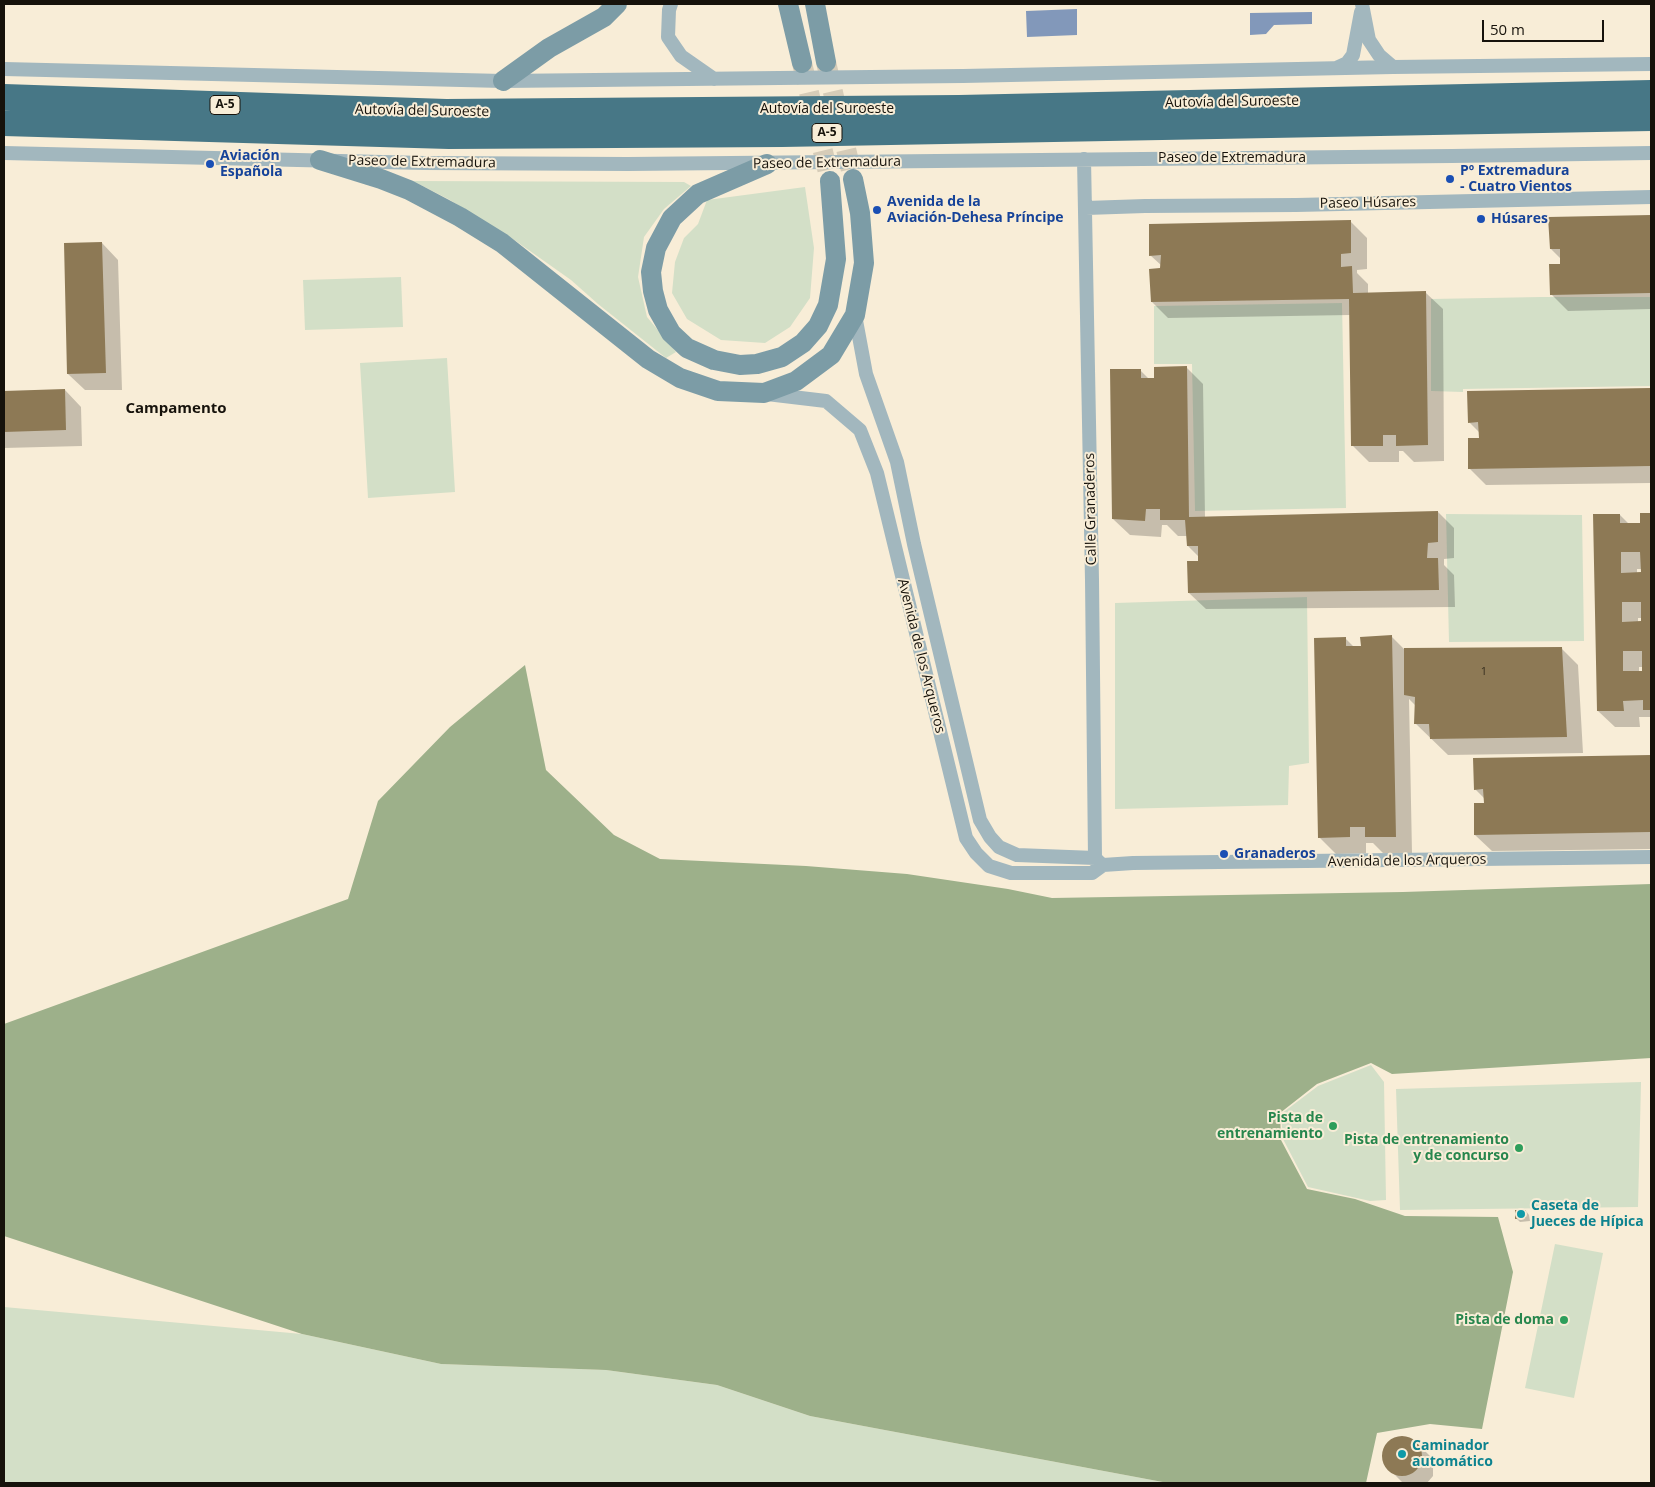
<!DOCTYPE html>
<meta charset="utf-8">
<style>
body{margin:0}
#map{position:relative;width:1655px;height:1487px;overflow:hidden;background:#f8edd7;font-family:"Open Sans",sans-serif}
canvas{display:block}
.frame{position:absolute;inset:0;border:5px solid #16120b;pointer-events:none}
.scale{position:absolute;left:1482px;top:20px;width:122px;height:22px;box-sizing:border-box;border:2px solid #16120b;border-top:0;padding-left:6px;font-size:15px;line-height:18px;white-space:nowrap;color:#16120b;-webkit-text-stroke:4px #f8edd7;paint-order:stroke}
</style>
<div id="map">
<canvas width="1655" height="1487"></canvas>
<div class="frame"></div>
<div class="scale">50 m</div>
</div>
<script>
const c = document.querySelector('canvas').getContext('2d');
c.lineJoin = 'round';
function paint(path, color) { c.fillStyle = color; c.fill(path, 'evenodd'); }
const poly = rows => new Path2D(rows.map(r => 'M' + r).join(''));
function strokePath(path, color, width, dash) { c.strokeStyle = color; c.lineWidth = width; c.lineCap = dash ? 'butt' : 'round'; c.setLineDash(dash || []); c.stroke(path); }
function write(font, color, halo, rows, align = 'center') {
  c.font = font + ' "Open Sans",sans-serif'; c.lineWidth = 4; c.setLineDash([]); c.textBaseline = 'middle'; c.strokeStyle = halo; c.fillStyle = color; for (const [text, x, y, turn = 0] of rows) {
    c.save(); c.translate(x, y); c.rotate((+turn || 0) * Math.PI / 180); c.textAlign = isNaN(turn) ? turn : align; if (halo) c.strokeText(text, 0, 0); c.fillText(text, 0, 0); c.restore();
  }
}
const green = poly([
 [413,181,684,182,691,186,664,209,644,237,638,277,647,317,676,352,666,358,598,304,571,280,513,239,450,200],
 [805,187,814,248,810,298,790,327,765,343,721,340,687,319,672,293,675,262,684,238,698,224,707,200],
 [401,277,403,327,305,330,303,280],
 [1541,297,1651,297,1651,386,1463,389,1463,392,1431,391,1431,299],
 [1342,303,1346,508,1195,511,1192,364,1154,364,1154,306],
 [447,358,455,492,368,498,360,363],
 [1446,514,1582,515,1584,641,1449,642],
 [1307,597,1309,763,1289,766,1288,805,1115,809,1115,603],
 [1371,1065,1384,1082,1386,1200,1370,1201,1308,1187,1283,1139,1281,1114,1318,1086],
 [1641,1082,1638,1207,1400,1210,1396,1089],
 [1555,1244,1603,1253,1574,1398,1525,1388],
 [4,1307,302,1334,441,1364,606,1370,717,1385,810,1416,1168,1483,4,1483]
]);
const forest = poly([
 [525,665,546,770,614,835,660,859,806,866,907,874,1008,889,1052,898,1403,892,1651,884,1651,1058,1392,1074,1371,1063,1317,1084,1280,1113,1281,1140,1307,1189,1355,1199,1405,1216,1498,1217,1513,1272,1482,1429,1430,1424,1377,1433,1366,1483,1168,1483,810,1416,717,1385,606,1370,441,1364,302,1334,4,1236,4,1024,348,899,378,801,450,727]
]);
const water = poly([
 [1077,9,1077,35,1027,37,1026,11],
 [1312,12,1312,24,1274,25,1266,34,1250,35,1250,13]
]);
const shadow = poly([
 [1651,216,1651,309,1568,311,1551,294,1561,265,1561,259,1551,249,1550,218],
 [1351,222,1367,238,1367,269,1357,270,1357,273,1368,284,1368,294,1426,293,1443,309,1444,461,1414,462,1403,451,1399,451,1399,462,1369,462,1352,445,1350,315,1168,318,1152,302,1162,266,1150,255],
 [102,243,118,260,122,390,85,390,68,374],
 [1187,368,1203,384,1205,517,1438,512,1454,528,1454,558,1444,559,1444,565,1454,575,1455,607,1206,609,1189,593,1199,563,1199,557,1188,546,1188,536,1178,536,1167,525,1162,525,1161,537,1130,535,1113,519,1140,370,1150,380],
 [1651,389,1651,483,1486,485,1469,468,1480,439,1480,433,1469,422,1468,393],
 [65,390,81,407,82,446,4,448,4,392],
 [1651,514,1651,717,1639,717,1640,727,1615,727,1598,711,1620,515,1629,524,1641,524,1641,515],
 [1637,569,1642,569,1642,574,1637,574],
 [1638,618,1643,618,1643,622,1638,623],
 [1639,667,1643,667,1644,672,1639,672],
 [1392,637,1405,650,1561,648,1578,665,1583,753,1448,755,1415,723,1416,706,1409,699,1412,853,1383,853,1373,843,1366,843,1366,853,1336,854,1319,837,1345,638,1354,647,1362,647],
 [1651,756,1651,849,1492,851,1475,835,1486,804,1485,799,1475,789,1474,759],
 [1526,1211,1529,1215,1530,1221,1520,1222,1516,1218],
 [1407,1437,1418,1444,1431,1457,1433,1463,1433,1476,1427,1483,1403,1483,1384,1464,1383,1451,1385,1446,1395,1438]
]);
const building = poly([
 [1651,215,1651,293,1550,295,1549,264,1560,264,1560,249,1550,249,1548,217],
 [1351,220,1351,253,1341,254,1341,267,1352,266,1353,293,1426,291,1428,445,1396,446,1396,435,1383,435,1383,446,1351,446,1349,299,1151,302,1149,269,1160,268,1161,255,1149,256,1149,224],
 [102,242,106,373,67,374,64,243],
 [1187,366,1189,517,1438,511,1438,542,1428,543,1427,558,1438,558,1439,590,1188,593,1187,561,1198,561,1198,546,1187,546,1185,520,1160,520,1160,509,1146,509,1145,521,1112,519,1110,369,1141,369,1141,378,1154,378,1154,367],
 [1651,388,1651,466,1468,469,1468,438,1479,438,1478,422,1468,423,1467,391],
 [65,389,66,430,4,432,4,391],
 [1640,513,1651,513,1651,710,1643,710,1643,700,1623,701,1624,711,1597,711,1593,514,1620,514,1620,523,1640,523],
 [1621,552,1640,552,1641,572,1621,573],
 [1622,602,1641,602,1641,621,1622,622],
 [1623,651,1642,651,1642,671,1623,671],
 [1392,635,1396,837,1365,837,1365,827,1350,827,1350,837,1318,838,1314,638,1346,637,1346,646,1361,646,1360,637],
 [1562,647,1567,737,1430,739,1429,724,1414,724,1415,697,1404,695,1404,648],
 [1651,755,1651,832,1474,835,1474,803,1484,803,1483,789,1474,790,1473,758],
 [1515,1210,1526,1210,1526,1218,1515,1219],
 '1382 1456a20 20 0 1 1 40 0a20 20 0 1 1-40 0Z'
]);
const secondaryTunnel = poly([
 [826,62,853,179],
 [802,63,830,181]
]);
const minor = poly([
 [671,4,669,10,668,37,681,56,714,79],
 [1362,4,1369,40,1379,55,1393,67],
 [1336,68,1347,63,1353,55,1361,12],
 [4,69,503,81,963,76,1393,67,1651,64],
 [4,153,424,163,628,164,1452,156,1651,153],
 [1084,159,1092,580,1095,858],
 [1086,208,1145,206,1296,205,1651,197],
 [855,315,866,374,897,462,914,544,980,820,990,837,999,847,1017,855,1095,858,1101,864],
 [767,394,826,401,860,430,877,473,966,838,976,853,989,866,1011,873,1092,873,1103,865,1133,863,1651,857]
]);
const secondary = poly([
 [788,4,802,63],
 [815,4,826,62],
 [503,81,549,48,604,17,617,4],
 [320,160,381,179,409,190,460,217,502,243,648,359,680,378,718,391,764,393,796,381,831,355,855,315,864,263,860,213,853,179],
 [767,164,698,194,672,218,656,248,651,272,653,291,658,310,671,333,687,348,714,360,740,365,757,364,782,357,803,343,818,326,828,305,836,259,830,181]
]);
const motorway = poly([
 [4,97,446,112,959,108,1651,93],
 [4,123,449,136,782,134,1651,118]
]);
const markers = [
 [210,164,5,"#1a4fb4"],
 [1450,179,5,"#1a4fb4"],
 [877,210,5,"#1a4fb4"],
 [1481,219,5,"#1a4fb4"],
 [1224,854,5,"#1a4fb4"],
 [1333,1126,5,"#2e9e5b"],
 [1519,1148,5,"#2e9e5b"],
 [1521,1214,5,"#0f9aa8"],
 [1564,1320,5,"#2e9e5b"],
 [1402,1454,5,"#0f9aa8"]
];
const numberNames = [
 ["1",1484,672]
];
const shields = [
 [225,105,30],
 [827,133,30]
];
const shieldNames = [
 ["A-5",225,105],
 ["A-5",827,133]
];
const streetNames = [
 ["Autovía del Suroeste",1232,102,-1],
 ["Autovía del Suroeste",827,109],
 ["Autovía del Suroeste",422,111,1],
 ["Paseo de Extremadura",1232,158],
 ["Paseo de Extremadura",422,162,1],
 ["Paseo de Extremadura",827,163,-1],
 ["Paseo Húsares",1368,203,-1],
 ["Calle Granaderos",1091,509,-91],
 ["Avenida de los Arqueros",921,656,76],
 ["Avenida de los Arqueros",1407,861,-1]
];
const transitNames = [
 ["Aviación",220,156],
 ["Española",220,172],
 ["Pº Extremadura",1460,171],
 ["- Cuatro Vientos",1460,187],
 ["Avenida de la",887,202],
 ["Aviación-Dehesa Príncipe",887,218],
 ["Húsares",1491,219],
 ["Granaderos",1234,854]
];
const leisureNames = [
 ["Pista de",1323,1118],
 ["entrenamiento",1323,1134],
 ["Pista de entrenamiento",1509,1140],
 ["y de concurso",1509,1156],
 ["Pista de doma",1554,1320]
];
const cultureNames = [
 ["Caseta de",1531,1206],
 ["Jueces de Hípica",1531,1222],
 ["Caminador",1412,1446],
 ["automático",1412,1462]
];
const neighbourhoodNames = [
 ["Campamento",176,409]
];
paint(green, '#d3dfc7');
paint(forest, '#9db08a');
paint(water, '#8298ba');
paint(shadow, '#0003');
paint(building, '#8d7955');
strokePath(secondaryTunnel, '#d6ccb8', 20, [20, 10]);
strokePath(minor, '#a2b7be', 14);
strokePath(secondary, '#7c9ca6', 20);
strokePath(motorway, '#477786', 26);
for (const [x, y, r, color] of markers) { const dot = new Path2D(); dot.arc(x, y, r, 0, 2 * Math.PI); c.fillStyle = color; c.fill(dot); strokePath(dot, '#f8edd7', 2); }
write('11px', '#342c1e', null, numberNames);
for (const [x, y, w] of shields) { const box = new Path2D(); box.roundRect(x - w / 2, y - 9.5, w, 19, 4); c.fillStyle = '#f8edd7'; c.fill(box); strokePath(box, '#16120b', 1); }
write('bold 12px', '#16120b', null, shieldNames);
write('14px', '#16120b', '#f8edd7', streetNames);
write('bold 14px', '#164399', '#f8edd7', transitNames, 'left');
write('bold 14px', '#27864d', '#f8edd7', leisureNames, 'right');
write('bold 14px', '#0d838f', '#f8edd7', cultureNames, 'left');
write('bold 15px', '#16120b', '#f8edd7', neighbourhoodNames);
</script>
